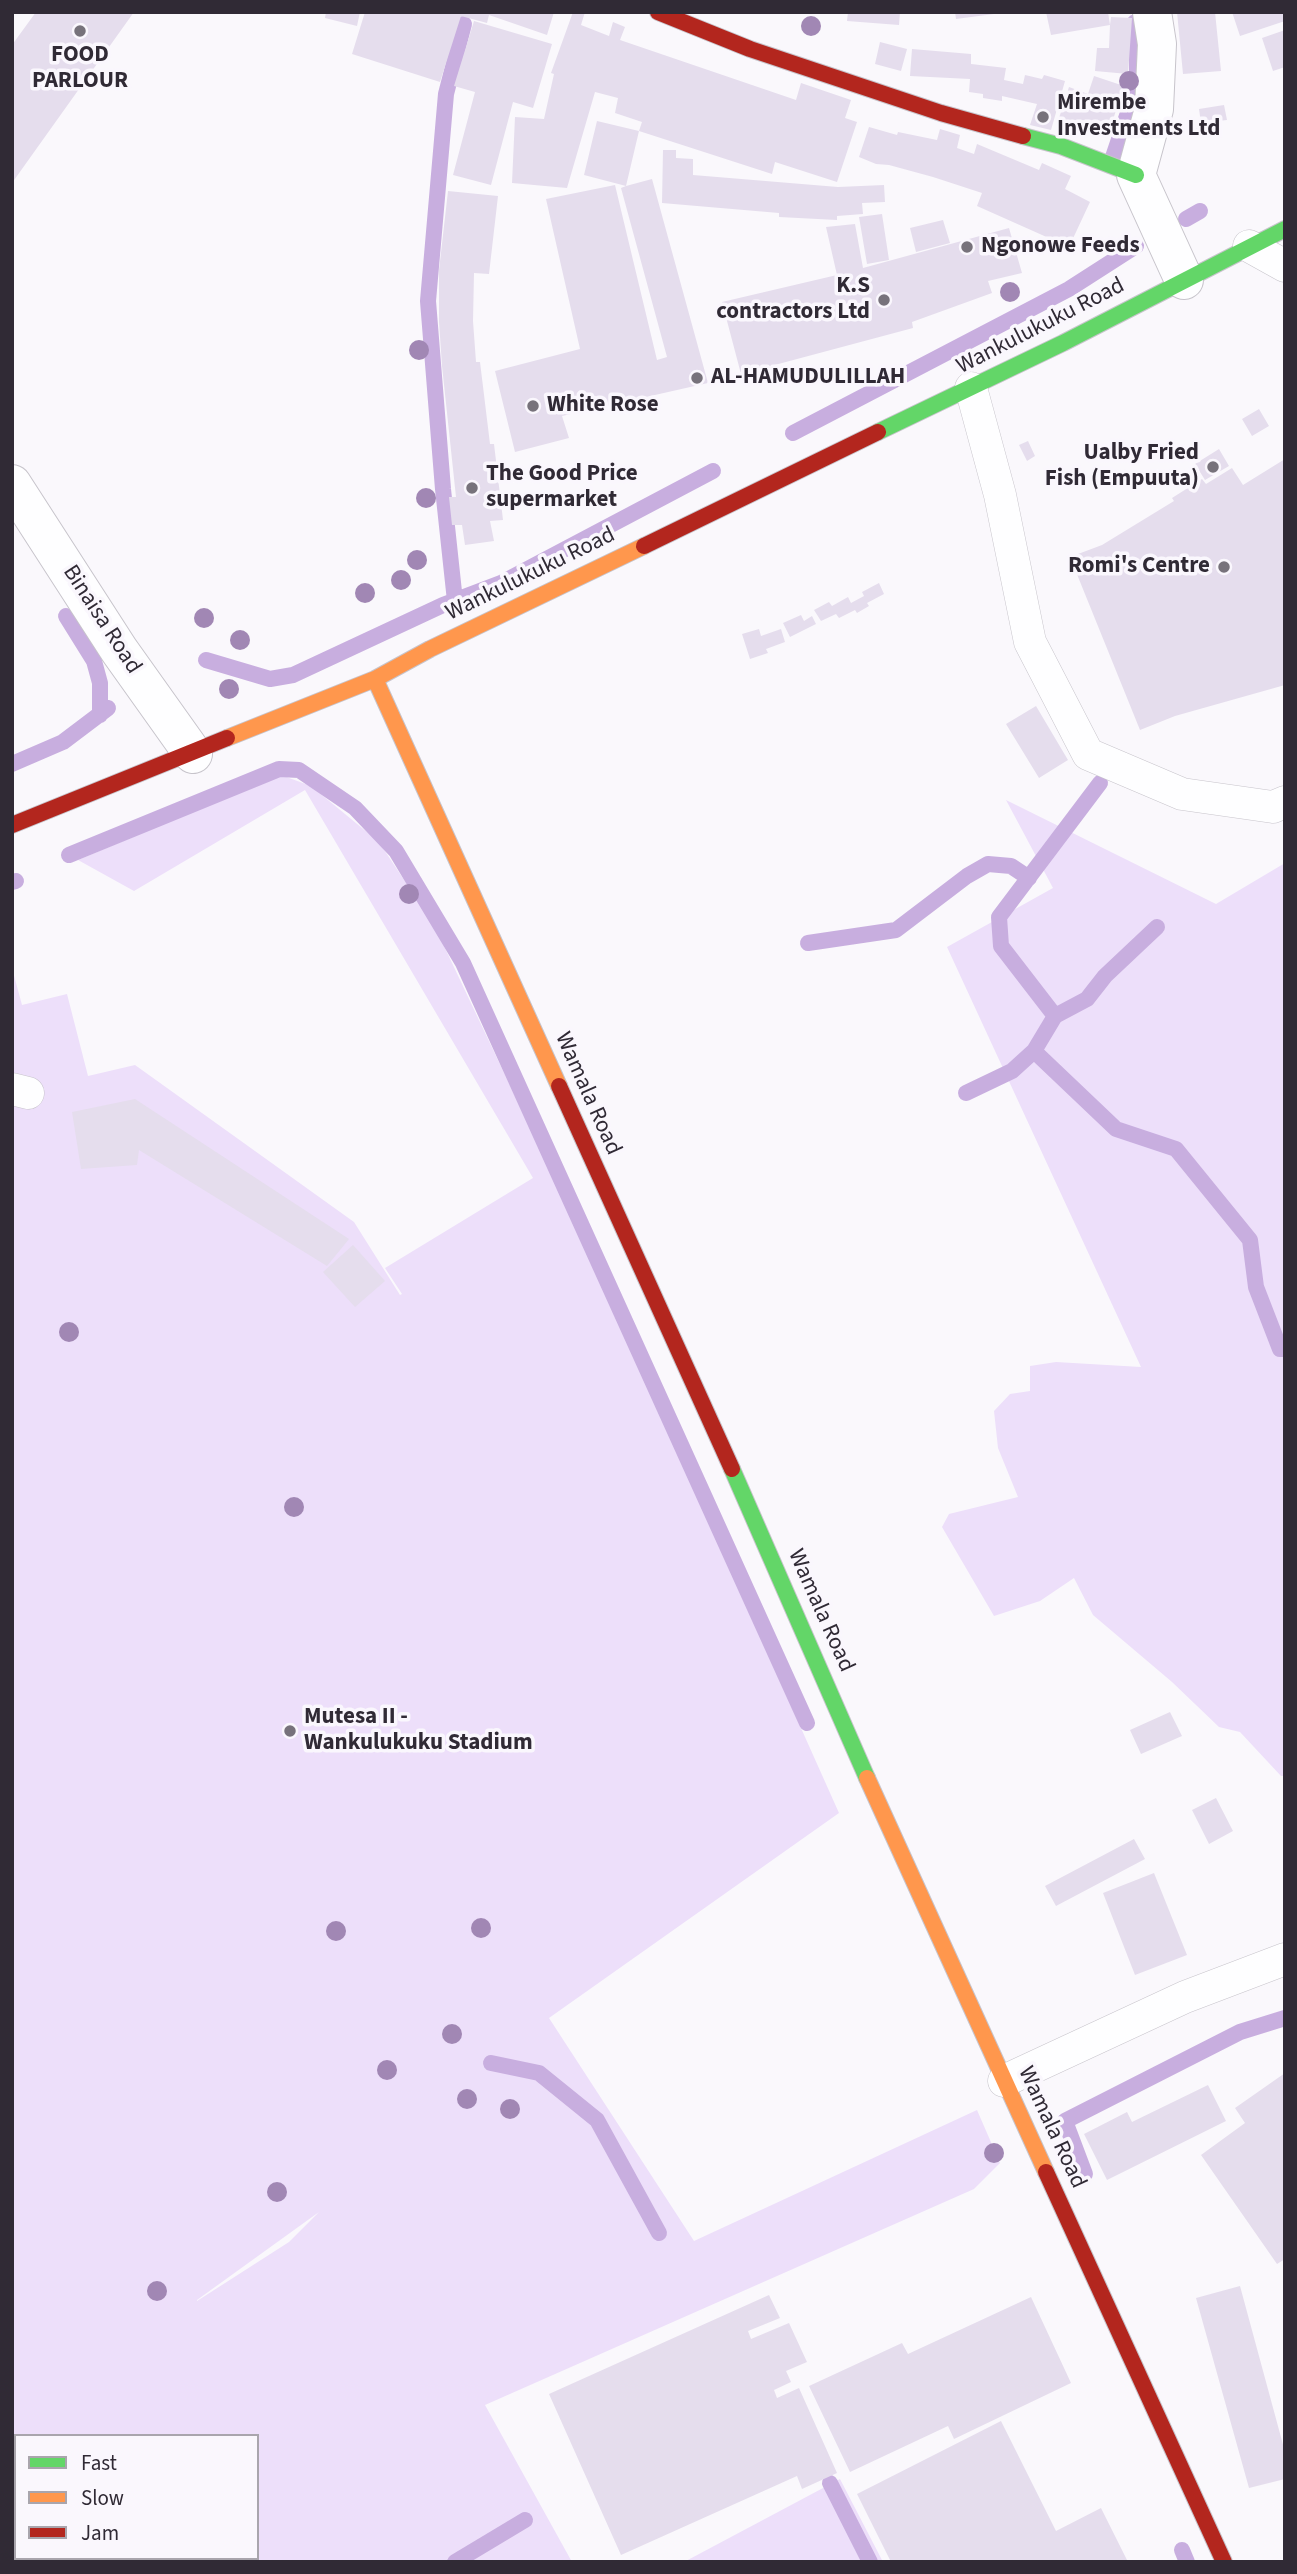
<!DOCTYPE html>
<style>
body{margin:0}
#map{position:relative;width:1297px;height:2574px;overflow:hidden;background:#faf8fc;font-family:"Source Sans 3",sans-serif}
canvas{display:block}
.frame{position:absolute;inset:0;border:14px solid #302a35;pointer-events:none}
.legend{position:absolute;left:14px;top:2434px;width:245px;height:126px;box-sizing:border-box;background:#faf7fd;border:2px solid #a9a5ad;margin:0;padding:9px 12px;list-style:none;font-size:21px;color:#302a35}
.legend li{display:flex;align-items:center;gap:14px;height:35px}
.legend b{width:35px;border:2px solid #a9a5ad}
</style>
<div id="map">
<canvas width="1297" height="2574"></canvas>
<div class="frame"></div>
<ul class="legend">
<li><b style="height:9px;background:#63d668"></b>Fast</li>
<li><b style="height:9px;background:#ff974d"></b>Slow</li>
<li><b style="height:9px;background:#b3261e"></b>Jam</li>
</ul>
</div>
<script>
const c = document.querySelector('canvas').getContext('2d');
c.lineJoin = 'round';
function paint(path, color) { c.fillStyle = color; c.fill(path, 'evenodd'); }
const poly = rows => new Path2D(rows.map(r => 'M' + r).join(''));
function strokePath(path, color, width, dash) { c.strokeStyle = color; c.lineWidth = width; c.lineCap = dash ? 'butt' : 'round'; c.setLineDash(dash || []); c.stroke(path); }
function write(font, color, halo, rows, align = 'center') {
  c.font = font + ' "Source Sans 3",sans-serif'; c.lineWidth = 7; c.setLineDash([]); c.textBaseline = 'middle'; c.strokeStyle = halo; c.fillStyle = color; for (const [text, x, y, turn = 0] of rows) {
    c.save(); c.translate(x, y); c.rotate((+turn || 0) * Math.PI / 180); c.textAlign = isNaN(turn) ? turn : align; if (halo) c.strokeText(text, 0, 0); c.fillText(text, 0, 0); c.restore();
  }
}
const green = poly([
 [281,775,311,786,379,842,435,927,576,1225,839,1813,549,2018,694,2241,977,2110,1000,2163,974,2189,485,2405,572,2562,20,2562,26,2558,257,2558,257,2436,16,2436,16,2486,12,2480,12,968,22,1005,67,994,88,1076,135,1065,354,1222,400,1295,402,1294,385,1268,533,1178,305,790,134,891,78,860],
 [319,2212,289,2242,197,2301,197,2300],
 [1006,800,1216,904,1285,863,1285,1776,1281,1776,1240,1732,1219,1727,1172,1682,1093,1615,1074,1578,1040,1601,994,1616,942,1527,949,1514,1018,1497,998,1448,994,1411,1010,1394,1030,1391,1030,1366,1056,1362,1141,1367,947,947,1053,888],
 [840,2479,883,2562,684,2562]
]);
const stream = poly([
 [1113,157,1137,86,1137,32,1135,22],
 [1186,219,1200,211],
 [793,433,1069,289,1136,246],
 [455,601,443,489,428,301,446,94,464,24],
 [66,616,94,661,100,683,100,715],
 [206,660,270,679,293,675,443,605,501,583,713,471],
 [12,764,63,742,108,708],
 [1100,783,999,917,1001,946,1055,1016,1034,1051,1116,1129,1176,1149,1250,1240,1256,1287,1280,1349,1285,1349],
 [69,855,279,769,299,770,355,808,396,851,463,963,807,1723],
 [12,882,16,881],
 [808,943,896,930,967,876,988,864,1011,866,1029,878],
 [1055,1016,1087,999,1105,976,1157,927],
 [966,1093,1012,1071,1034,1051],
 [491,2063,539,2073,597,2120,659,2233],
 [1085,2174,1065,2121,1240,2032,1285,2018],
 [830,2483,870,2562],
 [12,2507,16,2512],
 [1182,2550,1187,2562],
 [48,2558,50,2562],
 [455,2562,525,2520]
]);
const building = poly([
 [36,12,134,12,12,183,12,45],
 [326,12,360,12,357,26,325,18],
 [365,12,554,12,547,35,489,15,487,23,461,16,440,82,352,54],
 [573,12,585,12,581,25,609,36,613,22,625,27,620,40,796,100,801,83,851,100,845,118,857,122,837,182,775,162,772,174,639,131,642,122,615,113,618,98,595,92,567,188,512,183,515,117,544,119,554,74,551,73],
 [848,12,900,12,899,25,847,21],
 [955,12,994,12,994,14,956,19],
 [1046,12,1108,12,1110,25,1111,17,1132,18,1128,74,1095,71,1097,48,1109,48,1110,25,1051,35],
 [1177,12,1215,12,1221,71,1183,74],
 [1232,12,1285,12,1285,21,1240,36],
 [474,21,552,44,533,108,513,102,491,185,453,175,475,92,454,86],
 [1285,30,1285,67,1273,71,1262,38],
 [880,42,907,49,901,71,875,64],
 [912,49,971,54,971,64,1006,68,1004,80,1023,84,1025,75,1042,79,1044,75,1065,81,1051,130,1030,125,1037,104,1002,96,1002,101,983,98,983,94,969,92,970,79,910,76],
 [1094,76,1124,86,1108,135,1059,118,1069,87,1088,94],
 [1224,105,1227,120,1201,123,1199,109],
 [1196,120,1198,131,1188,132,1187,123],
 [597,121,639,131,626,186,652,179,708,383,562,416,569,438,515,452,495,371,580,349,546,199,615,185,657,360,667,357,621,188,626,186,584,175],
 [1174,123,1183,123,1184,132,1175,134],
 [869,127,897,135,898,132,937,140,940,129,960,135,957,148,974,154,977,144,1039,170,1042,163,1071,176,1065,189,1090,202,1069,247,977,206,982,193,933,177,889,165,876,164,859,157],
 [663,150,676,150,676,158,693,159,693,175,838,187,884,185,885,202,862,203,863,214,837,216,837,220,779,217,779,213,662,203],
 [448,191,498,196,489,274,474,273,473,321,476,362,480,362,490,444,494,444,503,520,490,521,494,541,465,545,462,525,452,525,449,497,456,497,442,366,439,322,439,270],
 [882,214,889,260,867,264,859,217],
 [943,220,950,243,916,252,910,228],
 [855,224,863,268,1009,228,1022,273,988,281,992,293,912,322,913,328,741,374,722,302,837,275,826,227],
 [1259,409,1269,426,1252,436,1242,419],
 [1028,441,1035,456,1027,461,1019,445],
 [1219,449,1229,466,1205,480,1195,464],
 [1285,459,1285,685,1175,716,1140,730,1070,557,1102,545,1174,501,1172,498,1202,479,1206,484,1232,468,1243,485],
 [879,583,884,594,867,603,869,606,857,613,855,610,839,618,836,614,821,621,814,610,829,602,832,606,848,597,851,603,864,596,862,592],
 [801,615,804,621,812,616,816,624,790,637,783,623],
 [759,629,761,636,781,629,785,642,766,649,768,653,750,659,742,634],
 [1036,706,1068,760,1039,778,1006,724],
 [135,1099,349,1239,327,1266,139,1150,137,1165,81,1169,72,1112],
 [353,1245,385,1281,355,1307,323,1272],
 [1170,1712,1182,1736,1141,1754,1130,1730],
 [1216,1798,1233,1831,1209,1844,1192,1810],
 [1134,1839,1145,1859,1056,1906,1045,1886],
 [1154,1873,1187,1955,1135,1975,1103,1893],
 [1285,2073,1285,2259,1277,2264,1201,2155,1245,2123,1235,2108],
 [1208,2085,1226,2121,1107,2180,1084,2134,1127,2112,1132,2122],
 [1240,2286,1285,2452,1285,2479,1249,2488,1196,2298],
 [769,2295,780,2318,748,2331,751,2339,789,2323,807,2362,786,2371,791,2382,774,2390,777,2398,799,2388,837,2473,802,2489,797,2476,621,2555,549,2394],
 [1031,2297,1071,2383,954,2439,948,2426,850,2472,809,2386,902,2343,908,2354],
 [1001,2421,1056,2531,1101,2508,1128,2562,891,2562,857,2494]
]);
const lane = poly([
 [1249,246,1285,266],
 [971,388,1000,495,1030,642,1088,754,1182,794,1273,807,1285,802],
 [12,1089,28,1093],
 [1004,2081,1185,1997,1285,1959]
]);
const street = poly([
 [1152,12,1157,44,1154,109,1136,175,1184,280],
 [12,484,119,650,193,754]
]);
const fast = poly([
 [1023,136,1061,146,1136,175],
 [878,432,1063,343,1285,229],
 [732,1469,867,1778]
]);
const slow = poly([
 [375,679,559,1086],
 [227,738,375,679,430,649,644,546],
 [867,1778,1046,2172]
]);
const jam = poly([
 [658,12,750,49,941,113,1023,136],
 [644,546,878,432],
 [12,825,227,738],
 [559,1086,732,1469],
 [1046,2172,1224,2562]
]);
const trees = [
 [811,26],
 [1129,81],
 [1010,292],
 [419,350],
 [426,498],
 [417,560],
 [401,580],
 [365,593],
 [204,618],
 [240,640],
 [229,689],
 [409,894],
 [69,1332],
 [294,1507],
 [481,1928],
 [336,1931],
 [452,2034],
 [387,2070],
 [467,2099],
 [510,2109],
 [994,2153],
 [277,2192],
 [157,2291]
];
const markers = [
 [80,31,7,"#77727b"],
 [1043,117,7,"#77727b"],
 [967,247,7,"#77727b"],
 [884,300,7,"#77727b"],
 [697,378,7,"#77727b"],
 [533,406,7,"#77727b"],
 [1213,467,7,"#77727b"],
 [472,488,7,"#77727b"],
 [1224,567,7,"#77727b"],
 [290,1731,7,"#77727b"]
];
const poiNames = [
 ["FOOD",80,56,"center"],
 ["PARLOUR",80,82,"center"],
 ["Mirembe",1057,104],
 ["Investments Ltd",1057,130],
 ["Ngonowe Feeds",981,247],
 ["K.S",870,287,"right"],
 ["contractors Ltd",870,313,"right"],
 ["AL-HAMUDULILLAH",711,378],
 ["White Rose",547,406],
 ["Ualby Fried",1199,454,"right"],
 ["Fish (Empuuta)",1199,480,"right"],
 ["The Good Price",486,475],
 ["supermarket",486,501],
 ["Romi's Centre",1210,567,"right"],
 ["Mutesa II -",304,1718],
 ["Wankulukuku Stadium",304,1744]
];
const streetNames = [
 ["Wankulukuku Road",1041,327,-27],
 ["Wankulukuku Road",531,575,-26],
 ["Binaisa Road",101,620,57],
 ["Wamala Road",587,1094,66],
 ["Wamala Road",820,1611,66],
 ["Wamala Road",1051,2128,65]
];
paint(green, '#eddffa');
strokePath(stream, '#c8aedf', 16);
paint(building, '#e5dded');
strokePath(lane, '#c7c4cb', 33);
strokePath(street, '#c7c4cb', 40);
strokePath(fast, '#c7c4cb', 18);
strokePath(slow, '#c7c4cb', 18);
strokePath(jam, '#c7c4cb', 18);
strokePath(lane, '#fefeff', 32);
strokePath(street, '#fefeff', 38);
strokePath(fast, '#63d668', 16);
strokePath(slow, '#ff974d', 16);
strokePath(jam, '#b3261e', 16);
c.fillStyle = '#a187b4';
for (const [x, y] of trees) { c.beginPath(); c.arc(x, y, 10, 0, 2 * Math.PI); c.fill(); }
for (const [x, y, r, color] of markers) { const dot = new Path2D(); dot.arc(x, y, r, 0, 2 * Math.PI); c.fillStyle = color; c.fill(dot); strokePath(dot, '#faf7fd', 2.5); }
write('bold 23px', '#302a35', '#faf7fd', poiNames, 'left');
write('23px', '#302a35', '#faf7fd', streetNames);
</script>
